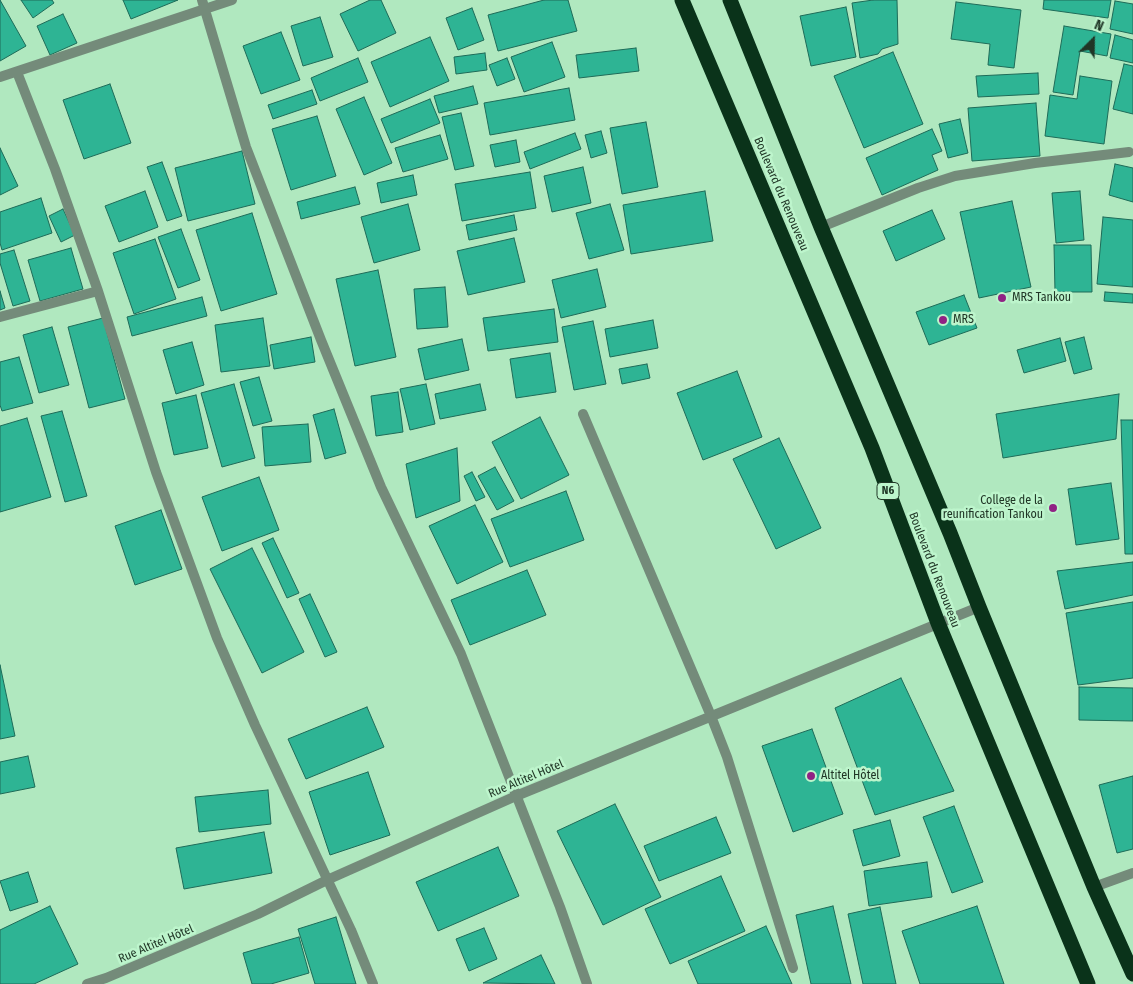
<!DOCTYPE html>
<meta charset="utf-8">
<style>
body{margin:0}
#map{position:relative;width:1133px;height:984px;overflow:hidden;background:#b0e8bf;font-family:"Fira Sans Condensed",sans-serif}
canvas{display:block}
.north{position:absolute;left:1068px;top:15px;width:50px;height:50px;-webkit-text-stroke:4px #bdf5cc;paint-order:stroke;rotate:23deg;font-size:14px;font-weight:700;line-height:20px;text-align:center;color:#203626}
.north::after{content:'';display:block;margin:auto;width:18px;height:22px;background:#203626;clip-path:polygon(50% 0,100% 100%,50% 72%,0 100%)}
</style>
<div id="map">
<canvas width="1133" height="984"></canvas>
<div class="north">N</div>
</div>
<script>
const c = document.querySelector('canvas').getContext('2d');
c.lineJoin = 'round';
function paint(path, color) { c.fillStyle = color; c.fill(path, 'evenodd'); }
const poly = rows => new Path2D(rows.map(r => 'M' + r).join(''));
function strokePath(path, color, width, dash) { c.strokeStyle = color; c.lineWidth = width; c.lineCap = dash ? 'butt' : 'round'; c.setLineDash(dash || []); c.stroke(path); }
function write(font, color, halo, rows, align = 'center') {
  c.font = font + ' "Fira Sans Condensed",sans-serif'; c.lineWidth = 5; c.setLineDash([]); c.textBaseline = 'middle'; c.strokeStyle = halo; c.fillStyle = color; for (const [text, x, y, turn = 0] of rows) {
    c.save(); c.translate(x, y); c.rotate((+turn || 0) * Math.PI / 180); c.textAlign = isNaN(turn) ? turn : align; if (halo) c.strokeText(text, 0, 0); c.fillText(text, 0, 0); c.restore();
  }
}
const building = poly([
 [0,0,26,46,0,61,0,0],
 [21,0,52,0,54,3,33,18,21,0],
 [123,0,178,0,131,19,123,0],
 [370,0,381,0,396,33,358,51,340,14,370,0],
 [544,0,568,0,577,31,498,51,488,15,544,0],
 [873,0,897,0,898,44,882,49,878,54,860,58,852,3,873,0],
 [1044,0,1111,0,1108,18,1043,9,1044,0],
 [1115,1,1133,4,1133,34,1110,29,1115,1],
 [956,2,1021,10,1014,68,988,65,990,44,951,39,956,2],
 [846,7,856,57,811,66,800,16,846,7],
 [472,8,484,40,458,50,446,18,472,8],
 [63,14,77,43,50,55,37,26,63,14],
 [320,17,333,57,303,66,291,26,320,17],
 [1064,26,1111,34,1107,56,1080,51,1073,95,1053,92,1064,26],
 [281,32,300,80,261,94,243,46,281,32],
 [1115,35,1133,40,1133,63,1110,58,1115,35],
 [430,37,449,81,390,107,371,62,430,37],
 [552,42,565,77,524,92,511,57,552,42],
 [636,48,639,71,579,78,576,55,636,48],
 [893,52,923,124,864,148,834,76,893,52],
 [485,53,487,70,456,74,454,57,485,53],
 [358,58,368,82,320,101,311,78,358,58],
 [507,58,515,79,497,86,489,65,507,58],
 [1124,64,1133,66,1133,114,1113,109,1124,64],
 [1038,73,1039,94,978,97,976,76,1038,73],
 [1080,76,1112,81,1104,144,1045,136,1050,95,1077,99,1080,76],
 [110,84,131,143,84,159,63,100,110,84],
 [473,86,478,104,439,113,434,96,473,86],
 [569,88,575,120,490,135,484,103,569,88],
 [312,90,317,104,273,119,268,105,312,90],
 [364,97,392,163,364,175,336,109,364,97],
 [430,99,440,123,391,143,381,119,430,99],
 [1036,103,1040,156,972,161,968,108,1036,103],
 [461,113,474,166,455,170,442,117,461,113],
 [317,116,336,176,291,190,272,129,317,116],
 [960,119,968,153,948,158,939,124,960,119],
 [646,122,658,187,622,194,610,128,646,122],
 [932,129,942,151,932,155,938,170,882,195,866,158,932,129],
 [601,131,607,153,591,158,585,135,601,131],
 [575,133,581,149,530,169,524,152,575,133],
 [440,135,448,159,403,172,395,148,440,135],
 [516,140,520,162,495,167,490,145,516,140],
 [0,148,18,186,0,195,0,148],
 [242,151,255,204,188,221,175,168,242,151],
 [162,162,182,216,167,221,147,167,162,162],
 [1115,164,1133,168,1133,202,1109,195,1115,164],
 [583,167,591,203,552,212,544,176,583,167],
 [530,172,536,208,462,221,455,184,530,172],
 [413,175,417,195,381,203,377,183,413,175],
 [355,187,360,204,301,219,297,202,355,187],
 [145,191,158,227,119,242,105,206,145,191],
 [705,191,713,241,631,254,623,205,705,191],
 [1080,191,1084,240,1056,243,1052,193,1080,191],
 [41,198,52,233,2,250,0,243,0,212,41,198],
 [1012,201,1031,287,979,298,960,212,1012,201],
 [408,204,420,250,374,263,361,217,408,204],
 [610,204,624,250,589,259,576,213,610,204],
 [63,209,75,235,61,242,49,216,63,209],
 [932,210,945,239,896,261,883,231,932,210],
 [252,213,277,294,221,311,196,230,252,213],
 [514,215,517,230,469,240,466,225,514,215],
 [1103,217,1133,220,1133,287,1097,284,1103,217],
 [181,229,200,280,178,288,158,237,181,229],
 [514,238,525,282,468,295,457,251,514,238],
 [155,239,176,299,134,314,113,253,155,239],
 [1054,245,1091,245,1092,292,1055,292,1054,245],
 [71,248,83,289,40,301,28,260,71,248],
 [14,250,30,301,13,306,0,263,0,254,14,250],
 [597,269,606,307,561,318,552,280,597,269],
 [378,270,396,357,355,366,336,279,378,270],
 [445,287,448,327,417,329,414,289,445,287],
 [0,291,5,308,0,310,0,291],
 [1105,292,1133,294,1133,303,1104,301,1105,292],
 [964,295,977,328,929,345,916,312,964,295],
 [202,297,207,316,132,336,127,317,202,297],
 [554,309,558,342,488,351,483,318,554,309],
 [103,318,125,399,89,408,68,327,103,318],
 [263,318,270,366,221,372,215,325,263,318],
 [653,320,658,348,610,357,605,329,653,320],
 [593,321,606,384,574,390,562,327,593,321],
 [52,327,69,385,39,393,23,335,52,327],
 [311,337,315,362,274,369,270,345,311,337],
 [1084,337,1092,369,1074,374,1065,342,1084,337],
 [1060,338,1066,361,1024,373,1017,350,1060,338],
 [462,339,469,370,425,380,418,349,462,339],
 [192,342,204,385,176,394,163,350,192,342],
 [550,353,556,392,516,398,510,359,550,353],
 [19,357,33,403,2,411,0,405,0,362,19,357],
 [647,364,650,378,622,384,619,369,647,364],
 [737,371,762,437,703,460,677,393,737,371],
 [259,377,272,421,253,426,240,382,259,377],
 [234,384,255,458,222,467,201,393,234,384],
 [426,384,435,424,410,430,400,389,426,384],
 [480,384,486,410,440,419,435,394,480,384],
 [398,392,403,432,376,436,371,396,398,392],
 [1119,394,1116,439,1003,458,996,414,1119,394],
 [196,395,208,448,174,455,162,403,196,395],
 [334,409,346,453,325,459,313,415,334,409],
 [62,411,87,496,65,502,41,416,62,411],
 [540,417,569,475,521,499,492,442,540,417],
 [27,418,51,497,0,512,0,426,27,418],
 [1121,420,1133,420,1133,554,1125,554,1121,420],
 [308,424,311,462,265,466,262,427,308,424],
 [779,438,821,528,776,549,733,459,779,438],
 [457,448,460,501,416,518,406,464,457,448],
 [495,467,514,501,497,510,478,476,495,467],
 [472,472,485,497,476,501,464,476,472,472],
 [259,477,279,530,222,551,202,497,259,477],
 [1111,483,1119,539,1076,545,1068,489,1111,483],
 [566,491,584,540,510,567,491,519,566,491],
 [475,505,503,562,457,584,429,526,475,505],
 [161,510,182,569,135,585,115,526,161,510],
 [273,538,299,593,287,598,262,543,273,538],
 [252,548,304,652,262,673,210,569,252,548],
 [1133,562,1133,595,1065,609,1057,571,1133,562],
 [527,570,546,615,470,645,451,600,527,570],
 [310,594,337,652,325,657,299,599,310,594],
 [1133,602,1133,678,1078,685,1066,613,1133,602],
 [0,665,15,736,0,739,0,665],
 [901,678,954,791,875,815,835,708,901,678],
 [1079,687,1133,688,1133,721,1079,720,1079,687],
 [367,707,384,747,306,779,288,739,367,707],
 [812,729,843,814,793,832,762,746,812,729],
 [28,756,35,787,0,794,0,762,28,756],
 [368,772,390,835,330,855,309,792,368,772],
 [1133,776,1133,849,1117,853,1099,785,1133,776],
 [268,790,271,824,199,832,195,797,268,790],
 [615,804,661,897,603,925,557,831,615,804],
 [954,806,983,882,952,893,923,817,954,806],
 [716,817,731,853,659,881,644,846,716,817],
 [890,820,900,856,863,866,853,830,890,820],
 [264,832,272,873,184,889,176,848,264,832],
 [498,847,519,896,438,931,416,882,498,847],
 [927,862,932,897,869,906,864,871,927,862],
 [28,872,38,902,10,911,0,881,28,872],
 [721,876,745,931,670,964,645,909,721,876],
 [50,906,78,964,34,984,0,984,0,930,50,906],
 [833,906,851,984,811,984,796,915,833,906],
 [977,906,1004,984,920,984,902,931,977,906],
 [880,907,896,984,863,984,848,914,880,907],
 [336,917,356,984,315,984,298,929,336,917],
 [766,926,792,984,698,984,688,961,766,926],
 [484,928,497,959,469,971,456,939,484,928],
 [299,937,309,973,271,984,252,984,243,953,299,937],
 [541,955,555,984,483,983,541,955]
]);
const street = poly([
 [202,0,246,147,321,340,381,487,461,654,560,907,587,984],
 [17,72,55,169,98,291,156,472,217,638,255,725,351,930,373,984],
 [0,77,232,0],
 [821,227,918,188,955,176,1035,163,1129,152],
 [0,317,98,291],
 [583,414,711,716,727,757,793,968],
 [1094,887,1133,873],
 [87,984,106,978,258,914,327,880,516,796,979,607]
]);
const highway = poly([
 [682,0,872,448,938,623,1088,984],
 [730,0,821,227,950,533,979,607,1094,887,1133,974]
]);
const markers = [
 [1002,298,5,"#902284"],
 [943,320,5,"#902284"],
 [1053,508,5,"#902284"],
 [811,776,5,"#902284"]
];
const shields = [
 [888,491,22]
];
const shieldNames = [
 ["N6",888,491]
];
const streetNames = [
 ["Boulevard du Renouveau",781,194,67],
 ["Boulevard du Renouveau",934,570,69],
 ["Rue Altitel Hôtel",526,779,-23],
 ["Rue Altitel Hôtel",156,944,-23]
];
const poiNames = [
 ["MRS Tankou",1012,298],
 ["MRS",953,320],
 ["College de la",1043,501,"right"],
 ["reunification Tankou",1043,515,"right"],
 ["Altitel Hôtel",821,776]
];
paint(building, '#2eb494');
strokePath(building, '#1e6b58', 1);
strokePath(street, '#748b7a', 10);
strokePath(highway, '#0a331a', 15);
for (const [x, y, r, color] of markers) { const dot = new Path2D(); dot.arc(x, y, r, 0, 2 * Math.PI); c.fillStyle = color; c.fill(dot); strokePath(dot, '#bdf5cc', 2); }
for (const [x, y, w] of shields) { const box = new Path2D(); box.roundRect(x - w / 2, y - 8.5, w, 17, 4); c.fillStyle = '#bdf5cc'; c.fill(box); strokePath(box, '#203626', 1); }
write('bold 11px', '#203626', null, shieldNames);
write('12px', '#203626', '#bdf5cc', streetNames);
write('12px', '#203626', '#bdf5cc', poiNames, 'left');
</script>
